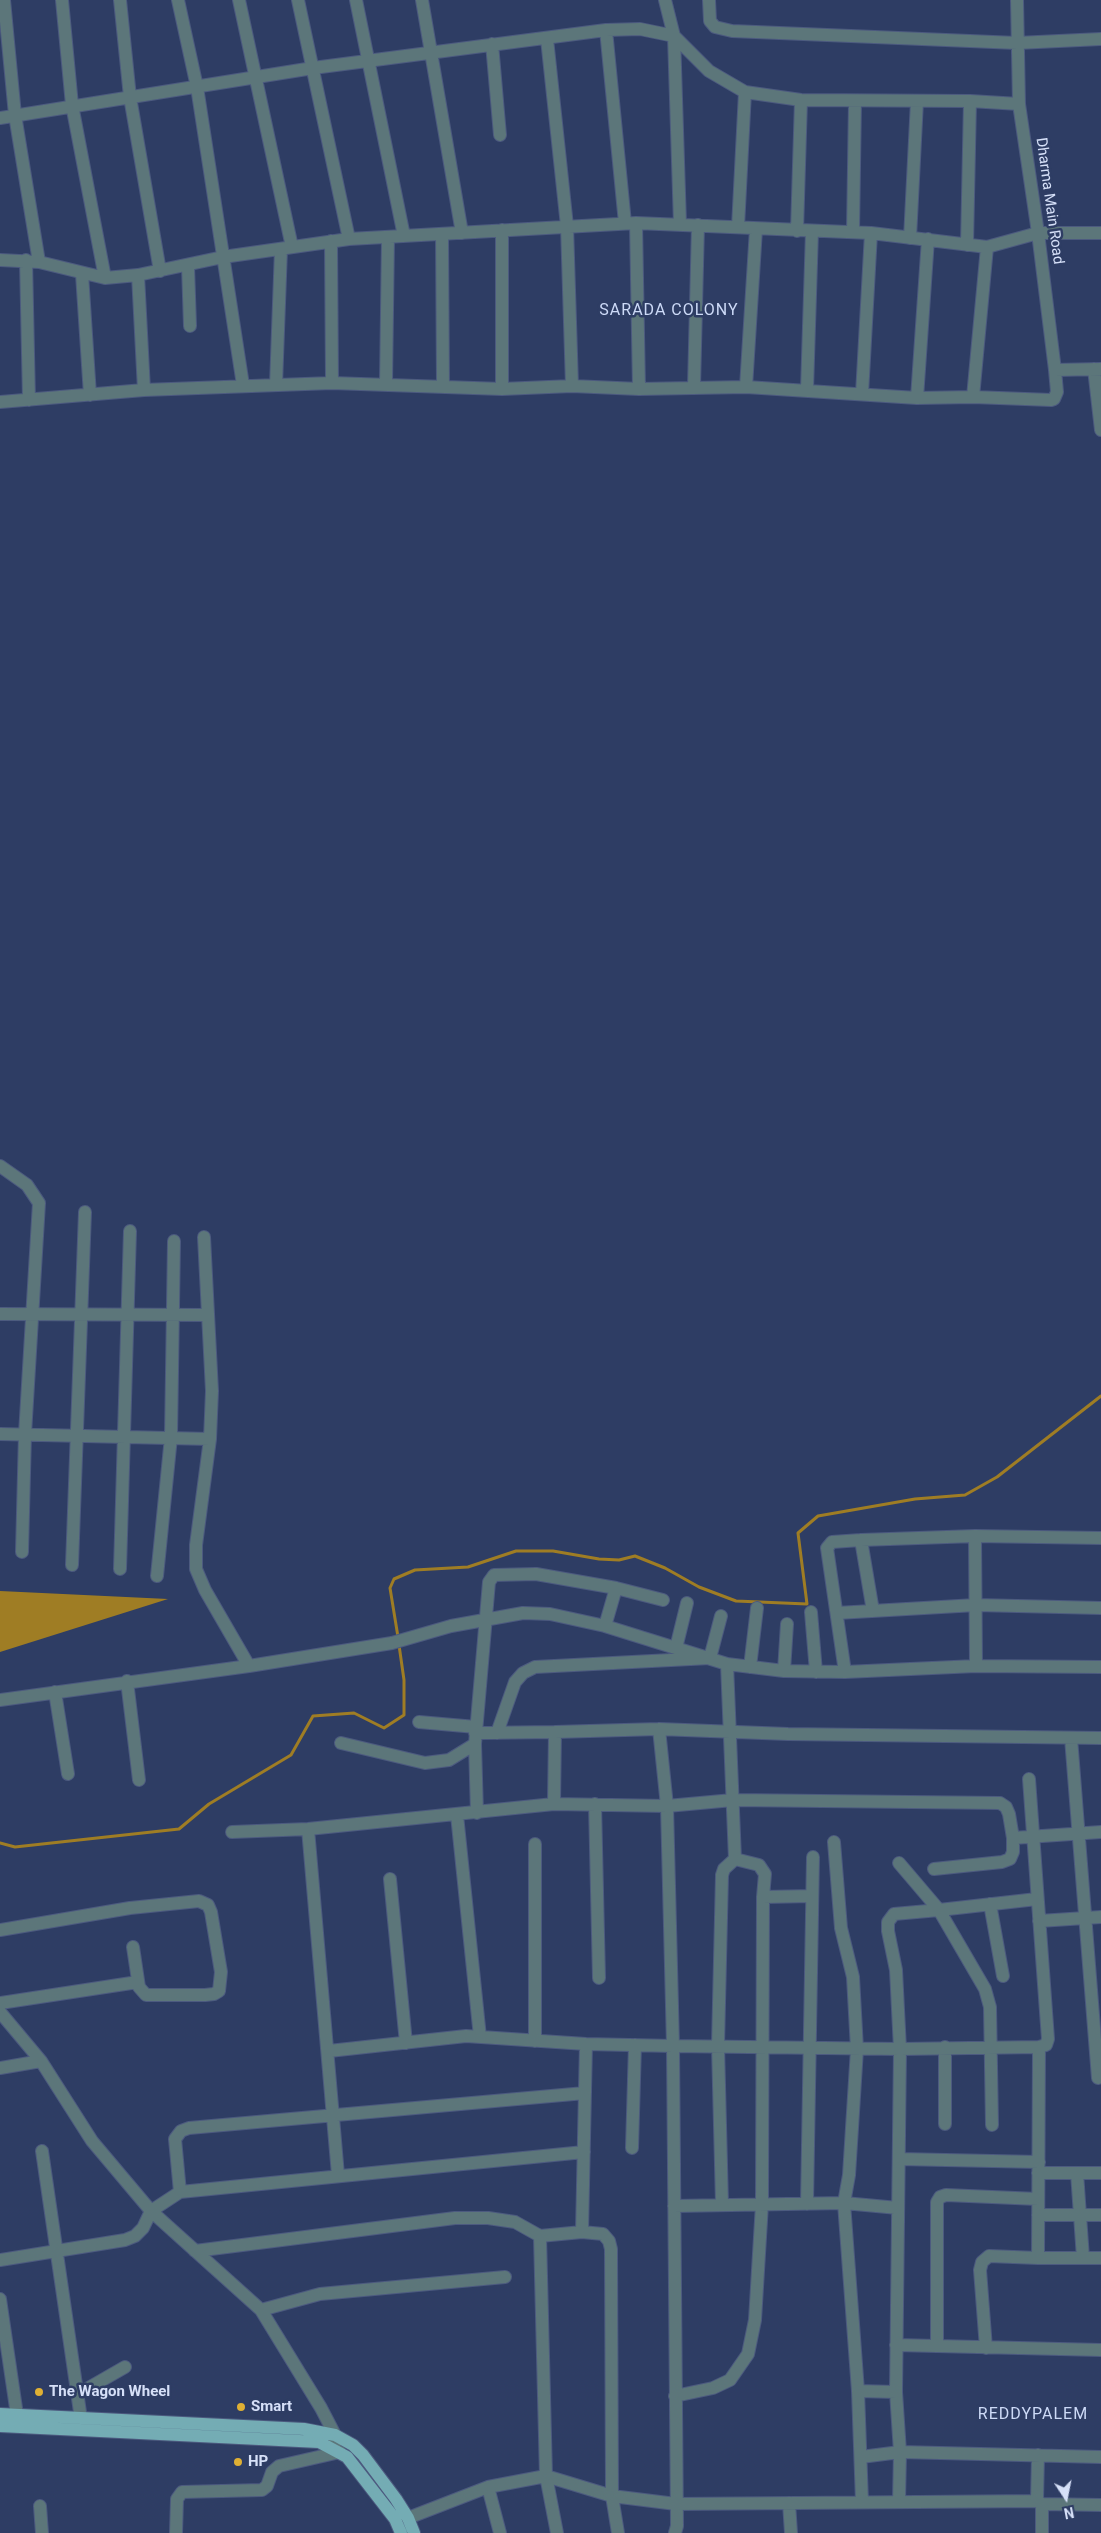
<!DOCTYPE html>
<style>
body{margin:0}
#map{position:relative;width:1101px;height:2533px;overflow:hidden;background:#2e3d64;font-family:Roboto,sans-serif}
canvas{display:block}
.north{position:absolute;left:1041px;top:2473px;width:50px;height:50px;-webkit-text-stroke:4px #2e3d64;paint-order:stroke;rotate:169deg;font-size:14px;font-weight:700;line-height:20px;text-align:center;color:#d6e0f8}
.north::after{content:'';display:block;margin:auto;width:18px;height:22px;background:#d6e0f8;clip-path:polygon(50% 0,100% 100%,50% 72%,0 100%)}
</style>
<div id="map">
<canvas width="1101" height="2533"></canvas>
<div class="north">N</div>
</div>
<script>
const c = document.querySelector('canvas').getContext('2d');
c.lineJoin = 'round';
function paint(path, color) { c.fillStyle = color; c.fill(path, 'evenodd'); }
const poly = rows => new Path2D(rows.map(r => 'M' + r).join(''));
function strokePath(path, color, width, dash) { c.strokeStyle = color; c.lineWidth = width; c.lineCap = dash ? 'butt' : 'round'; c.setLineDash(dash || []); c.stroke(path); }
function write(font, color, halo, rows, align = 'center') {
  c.font = font + ' Roboto,sans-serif'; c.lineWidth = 5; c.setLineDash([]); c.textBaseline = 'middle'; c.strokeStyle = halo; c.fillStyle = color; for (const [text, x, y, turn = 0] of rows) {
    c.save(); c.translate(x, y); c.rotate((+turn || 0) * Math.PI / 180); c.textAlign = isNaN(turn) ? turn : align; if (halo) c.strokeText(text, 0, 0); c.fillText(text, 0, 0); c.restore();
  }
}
const water = poly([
 [0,1591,168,1599,0,1652]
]);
const stream = poly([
 [398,1637,390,1588,394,1579,415,1570,468,1567,516,1551,553,1551,599,1559,619,1560,635,1556,665,1568,699,1587,736,1601,807,1604,798,1533,818,1516,915,1499,965,1495,997,1477,1101,1396],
 [0,1843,15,1847,179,1829,209,1804,291,1755,313,1716,354,1713,384,1728,404,1715,404,1680,399,1645]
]);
const minor = poly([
 [4,0,15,115,39,262],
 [62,0,72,105,105,278],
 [120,0,130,97,160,271],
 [178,0,197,87,243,385],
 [239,0,292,247],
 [298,0,349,239],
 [356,0,404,236],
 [422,0,462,233],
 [665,0,674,36,680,224],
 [709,0,710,21,715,27,732,31,1017,43,1101,39],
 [606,30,625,223],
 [547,39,567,226,572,386],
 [492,44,500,135],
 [0,118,313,68,606,30,640,29,674,36,709,71,745,92,801,100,970,101,1019,104],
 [636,223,639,389],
 [738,227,745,92],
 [502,230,502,389],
 [797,231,801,100],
 [853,232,855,101],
 [442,234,443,387],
 [910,238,917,101],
 [331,241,332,383],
 [967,245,970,101],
 [0,260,39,262,105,278,138,275,223,257,349,239,636,223,871,233,987,247,1038,233,1101,233],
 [26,260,29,400],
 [188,266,190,326],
 [82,274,90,395],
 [138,275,144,390],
 [1094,369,1101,430],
 [1055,370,1101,369],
 [386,384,388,237],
 [276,385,281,249],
 [694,387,698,225],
 [746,387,756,229],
 [807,390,812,231],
 [862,394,871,233],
 [973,397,987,247],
 [917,398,928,239],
 [0,402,144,390,332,383,502,389,572,386,639,389,746,387,917,398,973,397,1051,400,1054,399,1057,392,1055,370,1038,233,1019,104,1017,0],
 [0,1166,27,1185,39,1203,25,1434,22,1552],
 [204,1237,212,1391,210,1439,196,1545,196,1569,205,1590,249,1666],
 [0,1314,208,1315],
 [0,1434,210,1439],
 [975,1536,976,1666],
 [1101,1538,975,1536,861,1540,832,1542,827,1548,845,1672,976,1666,1101,1667],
 [861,1540,873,1611],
 [72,1565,85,1212],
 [120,1569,130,1231],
 [157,1576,171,1437,174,1241],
 [811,1612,816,1672],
 [837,1613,976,1605,1101,1608],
 [605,1626,616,1588,663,1600],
 [676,1648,687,1603],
 [727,1664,784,1671,845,1672],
 [750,1667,757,1608],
 [784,1671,787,1624],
 [127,1681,139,1780],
 [55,1692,68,1774],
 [0,1700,249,1666,392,1643,451,1626,523,1613,550,1614,605,1626,727,1664,735,1859],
 [419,1722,476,1727],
 [659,1729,667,1806,673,2046,677,2526,675,2533],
 [555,1732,659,1729,788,1734,1101,1738],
 [475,1733,555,1732,554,1804],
 [497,1733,515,1682,523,1673,535,1667,710,1658,721,1616],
 [1071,1738,1098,2078],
 [341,1743,425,1763,449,1760,475,1744,489,1582,494,1575,536,1574,616,1588],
 [475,1744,477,1813],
 [595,1804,599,1978],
 [457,1815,480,2037],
 [308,1829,338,2175],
 [232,1832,308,1829,554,1804,667,1806,733,1800,1000,1803,1006,1807,1009,1814,1013,1838,1013,1852,1010,1859,1002,1862,934,1869],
 [1013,1838,1101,1832],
 [834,1842,841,1928,853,1977,857,2049,849,2175,844,2203,858,2391,862,2502],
 [535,1844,535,2041],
 [899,1863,939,1910,1037,1899],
 [390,1879,406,2043],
 [763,1897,812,1896],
 [990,1904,1003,1976],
 [1039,1921,1101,1917],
 [0,1930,130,1908,199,1901,208,1905,211,1912,221,1972,219,1991,214,1994,205,1995,146,1995,139,1987,133,1947],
 [0,2003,138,1982],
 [0,2012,41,2061,92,2141,151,2211,261,2310,321,2408,335,2435,335,2444],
 [945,2047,945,2124],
 [1039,2047,1038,2258,1101,2258],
 [329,2051,466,2036,586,2044,673,2046,900,2049,1039,2047,1046,2045,1048,2039,1029,1779],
 [0,2068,41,2061],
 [632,2148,635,2045],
 [42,2151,81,2419],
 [899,2159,1039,2162],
 [1038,2173,1101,2173],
 [1077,2173,1083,2258],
 [180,2192,175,2139,181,2131,189,2128,585,2093],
 [807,2204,813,1857],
 [674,2206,844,2203,898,2208],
 [1038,2215,1101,2215],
 [582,2232,586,2044],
 [195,2251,455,2218,488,2218,515,2222,540,2236],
 [0,2260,125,2240,135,2236,143,2228,151,2211,180,2192,584,2152],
 [0,2299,17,2415],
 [261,2310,320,2294,505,2277],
 [896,2345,1101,2350],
 [937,2346,937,2202,940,2197,946,2195,1038,2199],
 [986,2348,980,2270,982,2262,989,2256,1038,2258],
 [858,2391,896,2392],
 [78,2394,125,2367],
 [675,2396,713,2388,730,2380,748,2354,755,2320,762,2204,763,1897,765,1874,759,1865,735,1859,724,1869,722,1875,718,2046,722,2204],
 [861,2457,900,2452,1101,2457],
 [488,2487,500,2533],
 [1037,2501,1038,2455],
 [899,2502,900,2452,896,2392,900,2049,896,1970,888,1931,888,1922,894,1914,939,1910,985,1989,990,2007,992,2125],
 [789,2503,791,2533],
 [1042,2504,1042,2533],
 [40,2506,42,2533],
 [408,2518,488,2487,546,2476,612,2496,676,2504,1037,2501,1042,2504,1101,2505],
 [176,2533,177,2499,182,2492,262,2490,267,2486,272,2472,279,2466,340,2452],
 [557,2533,546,2476,540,2236,582,2232,603,2234,609,2241,611,2249,612,2496,618,2533]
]);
const major = poly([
 [0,2414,304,2429,335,2435,353,2445,363,2455,396,2499,408,2518,414,2533],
 [0,2426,319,2442,347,2457,395,2519,401,2533]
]);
const markers = [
 [39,2392,5,"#dfb034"],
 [241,2407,5,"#dfb034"],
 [238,2462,5,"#dfb034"]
];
const streetNames = [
 ["Dharma Main Road",1049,201,82]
];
const poiNames = [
 ["The Wagon Wheel",49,2392],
 ["Smart",251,2407],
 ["HP",248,2462]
];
const neighbourhoodNames = [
 ["SARADA COLONY",669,311],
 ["REDDYPALEM",1033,2415]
];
paint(water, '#9f7d24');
strokePath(stream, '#9f7d24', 3);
strokePath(minor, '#4c5a7f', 14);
strokePath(major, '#4c5a7f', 14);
strokePath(minor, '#5c767a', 12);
strokePath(major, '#74acb4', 12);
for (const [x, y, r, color] of markers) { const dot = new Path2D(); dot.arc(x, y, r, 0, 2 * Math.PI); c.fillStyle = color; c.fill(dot); strokePath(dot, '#2e3d64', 2); }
write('15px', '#d6e0f8', '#2e3d64', streetNames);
write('bold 15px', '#d6e0f8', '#2e3d64', poiNames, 'left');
c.letterSpacing = '1px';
write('16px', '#cddaf7', '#2e3d64', neighbourhoodNames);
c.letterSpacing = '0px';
</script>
